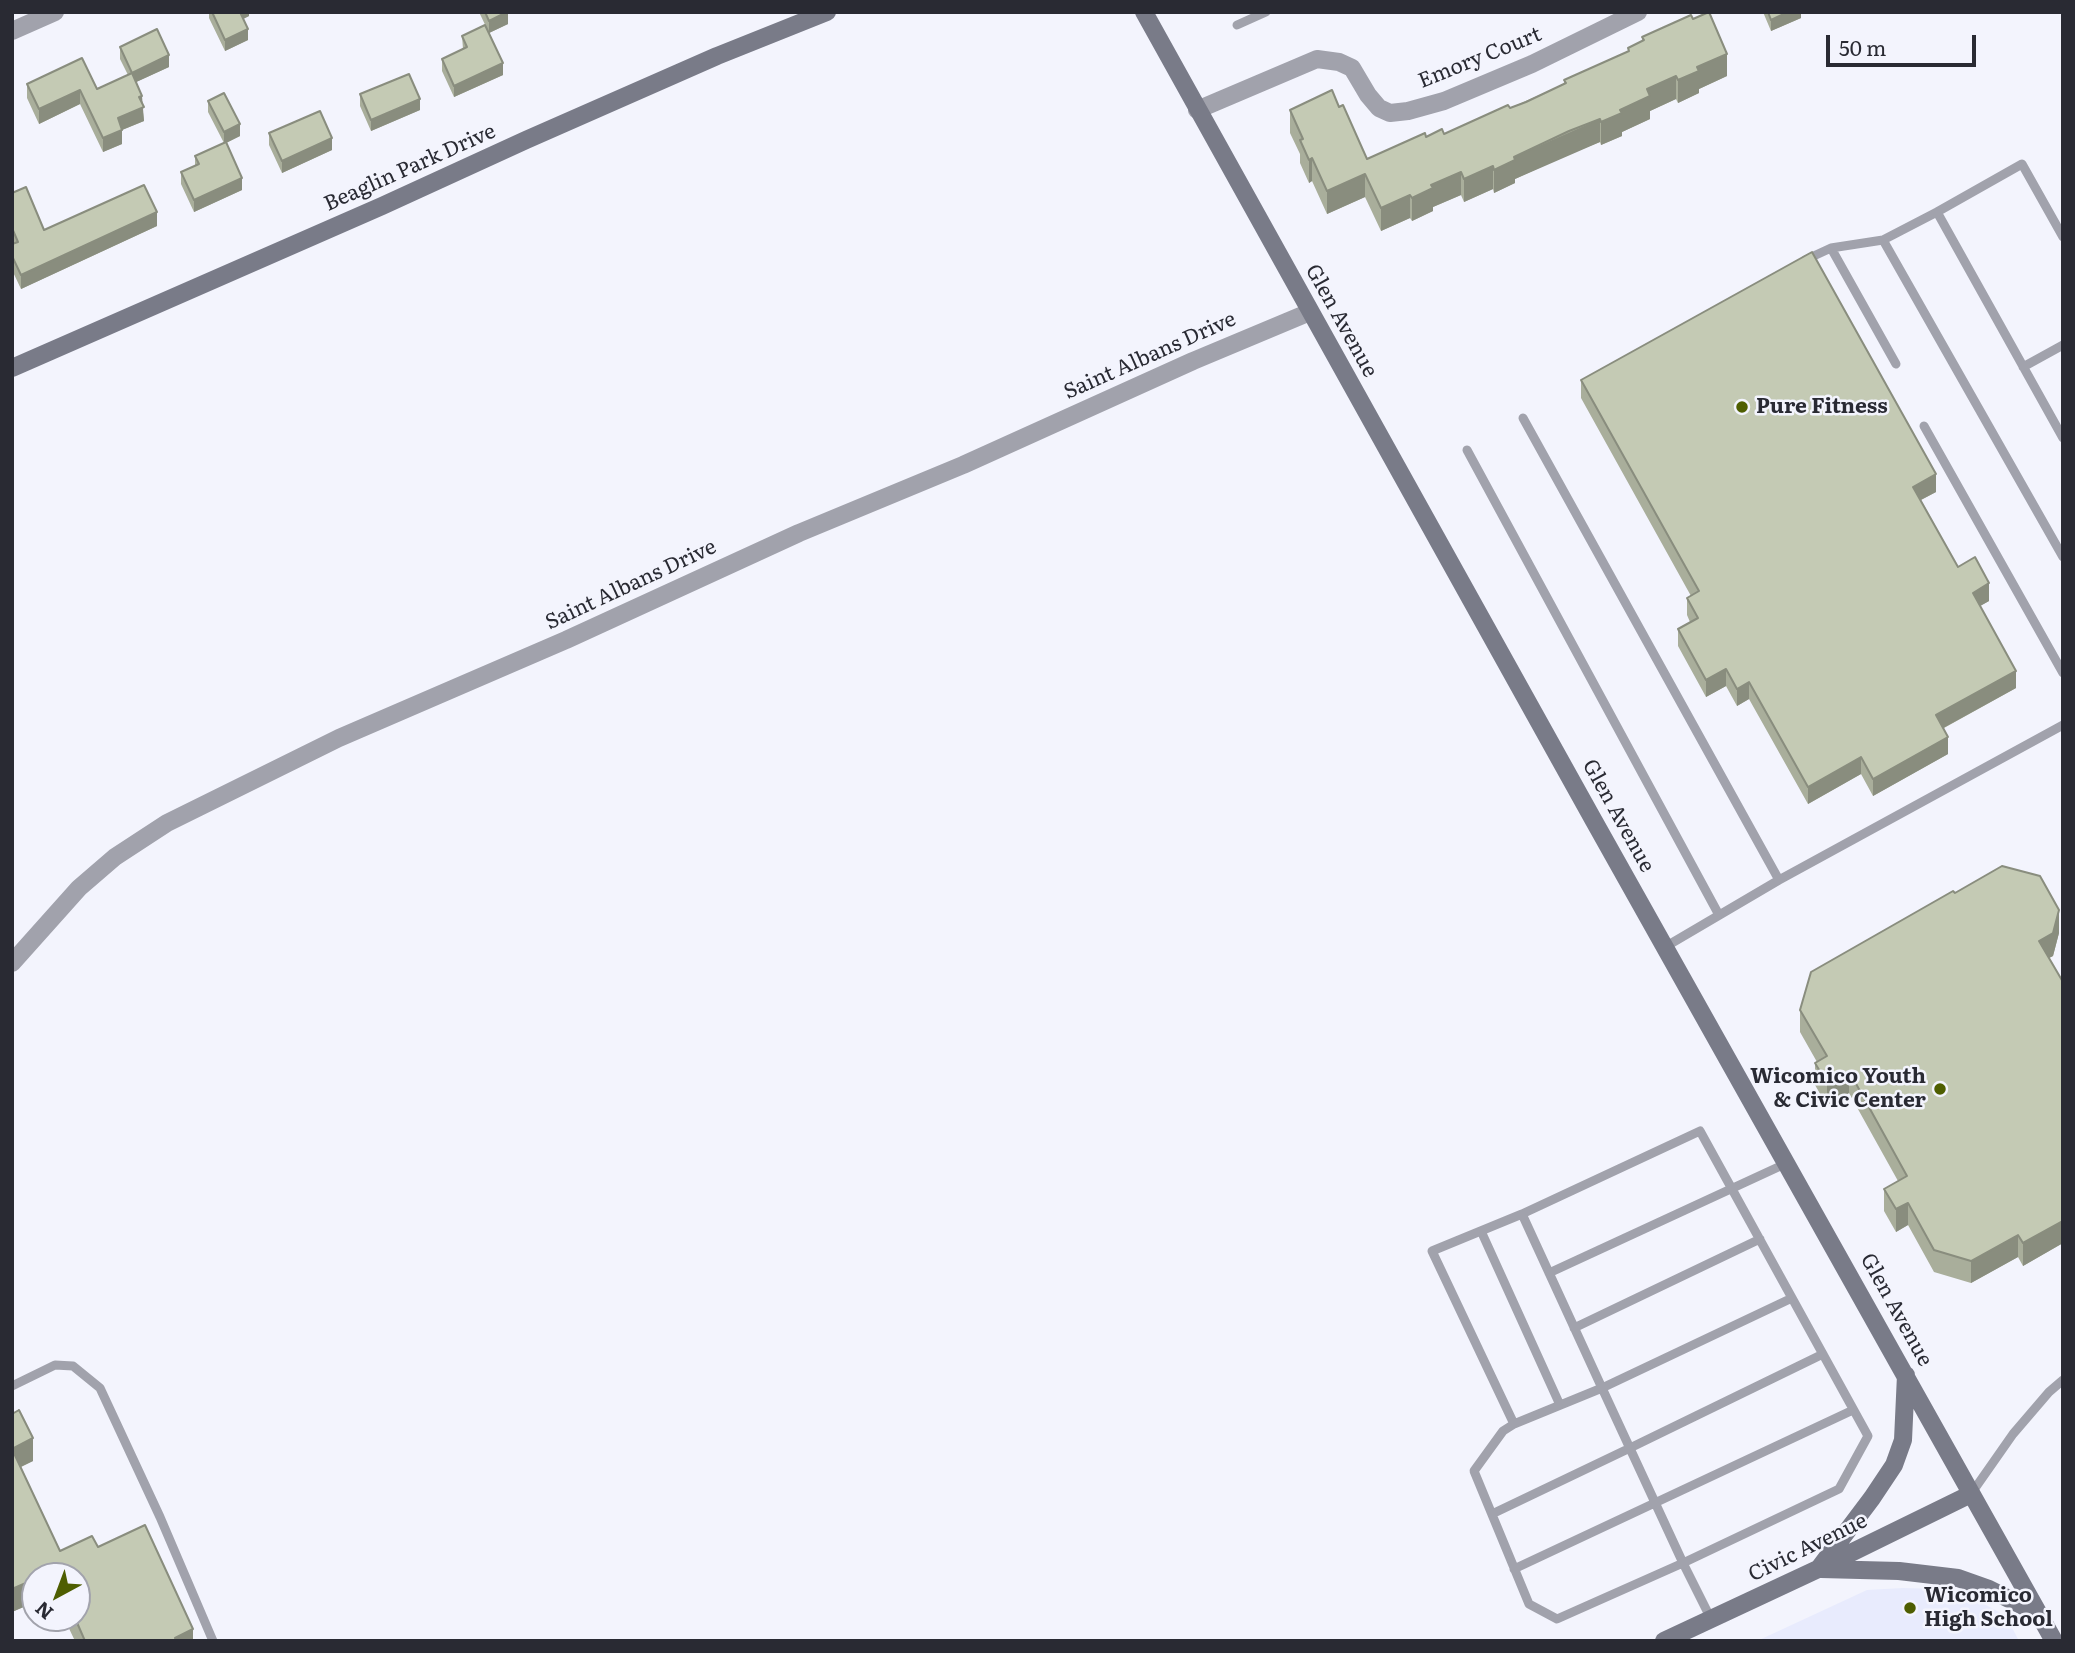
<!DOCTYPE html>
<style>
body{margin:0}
#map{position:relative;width:2075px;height:1653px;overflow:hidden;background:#f3f4fd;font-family:Literata,serif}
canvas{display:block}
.frame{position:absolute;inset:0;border:14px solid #292a33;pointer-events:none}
.north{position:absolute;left:21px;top:1562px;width:70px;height:70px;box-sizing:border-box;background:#f3f4fd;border:2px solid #a2a3ac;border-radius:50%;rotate:221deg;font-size:19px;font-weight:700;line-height:28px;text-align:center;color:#292a33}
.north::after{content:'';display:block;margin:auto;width:24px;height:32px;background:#4e5e01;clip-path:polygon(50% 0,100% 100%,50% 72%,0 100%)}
.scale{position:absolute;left:1826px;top:35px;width:150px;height:32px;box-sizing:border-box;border:4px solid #292a33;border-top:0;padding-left:9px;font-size:21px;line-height:24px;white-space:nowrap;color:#292a33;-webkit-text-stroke:5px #f3f4fd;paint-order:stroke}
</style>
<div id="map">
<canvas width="2075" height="1653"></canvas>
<div class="frame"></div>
<div class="north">N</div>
<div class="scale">50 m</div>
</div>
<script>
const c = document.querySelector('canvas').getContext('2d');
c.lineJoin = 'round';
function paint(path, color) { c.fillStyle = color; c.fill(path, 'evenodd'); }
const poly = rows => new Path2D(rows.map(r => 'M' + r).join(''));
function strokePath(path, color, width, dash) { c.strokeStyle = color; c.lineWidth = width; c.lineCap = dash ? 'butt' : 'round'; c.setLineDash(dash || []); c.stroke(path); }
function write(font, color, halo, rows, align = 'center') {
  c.font = font + ' Literata,serif'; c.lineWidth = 5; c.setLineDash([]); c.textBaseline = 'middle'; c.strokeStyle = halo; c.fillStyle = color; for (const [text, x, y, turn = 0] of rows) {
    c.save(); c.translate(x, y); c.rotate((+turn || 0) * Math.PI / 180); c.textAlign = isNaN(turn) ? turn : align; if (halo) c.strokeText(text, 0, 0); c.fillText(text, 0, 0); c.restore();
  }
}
const built = poly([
 [1903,1588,1942,1589,1977,1600,2006,1616,2019,1641,1757,1641,1867,1590]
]);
const lane = poly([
 [1237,25,1266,12],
 [1937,212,2022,164,2063,237],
 [1883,240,2063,557],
 [1831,248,1896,364],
 [1805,260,1831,248,1883,240,1937,212,2063,438],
 [2023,367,2063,345],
 [1523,418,1779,880,1665,947],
 [1924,426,2063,673],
 [1467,450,1719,915],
 [1779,880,2063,725],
 [1481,1231,1560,1405],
 [1549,1273,1787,1163],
 [1574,1328,1760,1239],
 [12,1386,55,1365,73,1366,100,1388,160,1517,213,1641],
 [1514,1424,1432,1251,1522,1214],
 [1971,1494,2013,1434,2049,1392,2063,1380],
 [1492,1514,1630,1448,1823,1354],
 [1514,1569,1853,1410],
 [1711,1619,1683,1563,1602,1388,1522,1214,1700,1131,1792,1298,1868,1436,1839,1489,1683,1563,1557,1619,1529,1604,1474,1471,1503,1431,1514,1424,1602,1388,1792,1298]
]);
const street = poly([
 [12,31,55,12],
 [1197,110,1317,59,1339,62,1352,68,1368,95,1379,108,1390,113,1408,111,1444,101,1532,64,1638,12],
 [12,963,79,888,115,857,167,823,339,738,566,640,799,533,963,465,1193,361,1310,312]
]);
const secondary = poly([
 [1144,12,1594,821,2054,1641],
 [12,368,382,206,526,140,717,56,827,12],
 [1820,1567,1872,1498,1894,1465,1903,1440,1906,1375],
 [1821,1569,1899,1571,1958,1578,1989,1589,2039,1614],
 [1664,1641,1818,1569,1971,1494]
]);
const wall = poly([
 [209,12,249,12,249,16,243,19,248,40,225,51,209,18],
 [479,12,507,12,508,24,489,33],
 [1763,12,1801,12,1801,18,1771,31],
 [462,36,503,75,454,97,442,71,442,59,463,49],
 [1642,37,1727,76,1699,89,1699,93,1678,103,1676,99,1650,111,1650,119,1622,132,1622,136,1601,145,1600,142,1569,154,1515,179,1515,183,1494,193,1493,189,1464,202,1461,195,1433,207,1433,211,1412,221,1410,218,1381,231,1365,197,1327,214,1312,181,1309,183,1300,163,1300,154,1290,133,1290,110,1339,107,1367,159,1426,137,1444,134,1510,108,1564,84,1564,80,1628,52,1628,48,1642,41],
 [120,47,169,67,136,82,142,104,144,121,122,130,122,144,103,152,80,104,39,124,27,98,27,84,97,89,128,75,120,59],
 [360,94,420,110,371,131,360,106],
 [208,101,240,136,226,143,242,190,194,212,181,184,181,172,195,166,195,156,224,143,208,112],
 [269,133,332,150,282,173,269,145],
 [12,193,44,230,157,226,21,289,12,270],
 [1581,380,1936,492,1921,500,1958,567,1989,601,1980,606,2016,688,1944,728,1948,754,1873,796,1861,774,1808,804,1749,699,1737,706,1726,686,1706,697,1678,646,1678,629,1690,622,1687,615,1687,598,1691,596,1581,398],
 [1955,893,2059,933,2053,956,2049,958,2063,982,2063,1243,2023,1266,2018,1257,1971,1283,1934,1272,1908,1225,1896,1232,1884,1211,1884,1189,1898,1181,1849,1093,1827,1106,1815,1085,1815,1063,1817,1062,1800,1032,1800,1010],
 [12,1414,33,1461,21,1467,60,1551,98,1547,193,1641,75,1641,64,1618,77,1618,77,1576,35,1576,35,1602,12,1612]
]);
const shadedWall = poly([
 [239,12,249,12,249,16,239,21],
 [508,12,508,24,489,33,489,21],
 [1788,12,1801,12,1801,18,1771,31,1771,20],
 [248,29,248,40,225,51,225,40],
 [1727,54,1727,76,1699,89,1699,93,1678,103,1678,80,1697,67],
 [169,55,169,67,132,84,132,73],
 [503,63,503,75,454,97,454,86],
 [1676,76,1676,99,1650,111,1650,119,1622,132,1622,136,1601,145,1601,122,1647,89],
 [80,90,80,104,39,124,39,109],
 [142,96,144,121,122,130,122,144,103,152,103,138,118,118,139,97],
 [420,99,420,110,371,131,371,120],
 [1600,119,1600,142,1515,179,1515,183,1494,193,1494,170,1514,157],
 [240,124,240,136,224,144,224,132],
 [332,138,332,150,282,173,282,161],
 [1312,158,1312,181,1309,183,1309,160],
 [1493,166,1493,189,1464,202,1464,179],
 [1461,172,1461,195,1433,207,1433,211,1412,221,1412,198,1431,185],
 [1365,174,1365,197,1327,214,1327,191],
 [242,178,242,190,194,212,194,200],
 [1410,195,1410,218,1381,231,1381,208],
 [157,212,157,226,21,289,21,275],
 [1936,474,1936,492,1913,504,1913,487],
 [1989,583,1989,601,1973,610,1973,593],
 [1726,669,1726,686,1706,697,1706,680],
 [2016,671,2016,688,1936,732,1936,715],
 [1749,682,1749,699,1737,706,1737,689],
 [1948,737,1948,754,1873,796,1873,779],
 [1861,757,1861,774,1808,804,1808,787],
 [2059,910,2059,933,2053,956,2039,963,2039,941],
 [1849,1071,1849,1093,1827,1106,1827,1083],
 [1908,1203,1908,1225,1896,1232,1896,1209],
 [2063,1221,2063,1243,2023,1266,2023,1243],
 [2018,1235,2018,1257,1971,1283,1971,1261],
 [33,1438,33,1461,12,1471,12,1449],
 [53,1571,53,1576,41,1576],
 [35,1579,35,1602,12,1612,12,1589],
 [193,1629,193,1641,175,1641,175,1638]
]);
const building = poly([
 [212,12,240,12,248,29,225,40,212,12],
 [485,12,507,12,489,21,485,12],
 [1709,12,1727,54,1697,67,1699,71,1678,80,1676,76,1647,89,1650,96,1620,110,1622,113,1601,122,1600,119,1569,131,1514,157,1515,160,1494,170,1493,166,1464,179,1461,172,1431,185,1433,188,1412,198,1410,195,1381,208,1365,174,1327,191,1312,158,1309,160,1300,140,1303,139,1290,110,1332,90,1339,107,1343,105,1367,159,1425,133,1426,137,1442,129,1444,134,1508,105,1510,108,1526,102,1566,83,1564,80,1629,51,1628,48,1644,40,1642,37,1691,15,1693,19,1709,12],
 [1768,12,1788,12,1771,20,1768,12],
 [485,25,503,63,454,86,442,59,467,47,462,36,485,25],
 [157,29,169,55,132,73,120,47,157,29],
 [82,58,97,89,132,73,142,96,139,97,144,107,118,118,122,130,103,138,80,90,39,109,27,84,82,58],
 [409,74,420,99,371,120,360,94,409,74],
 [224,93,240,124,224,132,208,101,224,93],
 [320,111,332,138,282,161,269,133,320,111],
 [226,142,242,178,194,200,181,172,199,164,195,156,226,142],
 [144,185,157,212,21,275,12,256,12,244,18,242,12,228,12,193,26,187,44,230,144,185],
 [1812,252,1936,474,1913,487,1958,567,1975,557,1989,583,1973,593,2016,671,1936,715,1948,737,1873,779,1861,757,1808,787,1749,682,1737,689,1726,669,1706,680,1678,629,1698,618,1687,598,1699,591,1581,380,1812,252],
 [2002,866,2040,876,2059,910,2053,933,2039,941,2063,982,2063,1221,2023,1243,2018,1235,1971,1261,1934,1250,1908,1203,1896,1209,1884,1189,1907,1176,1849,1071,1827,1083,1815,1063,1827,1056,1800,1010,1811,972,1953,891,1955,893,2002,866],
 [19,1410,33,1438,12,1449,60,1551,92,1536,98,1547,145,1525,193,1629,175,1638,176,1641,85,1641,75,1618,77,1618,77,1576,55,1576,53,1571,41,1576,35,1576,35,1579,12,1589,12,1414,19,1410]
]);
const markers = [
 [1742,407,7,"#4e5e01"],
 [1940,1089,7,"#4e5e01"],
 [1910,1608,7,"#4e5e01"]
];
const streetNames = [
 ["Emory Court",1480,58,-22],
 ["Beaglin Park Drive",410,168,-24],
 ["Glen Avenue",1341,321,61],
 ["Saint Albans Drive",1150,356,-24],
 ["Saint Albans Drive",631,585,-25],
 ["Glen Avenue",1618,816,61],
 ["Glen Avenue",1896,1310,61],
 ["Civic Avenue",1808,1548,-26]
];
const poiNames = [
 ["Pure Fitness",1756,407],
 ["Wicomico Youth",1926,1077,"right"],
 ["& Civic Center",1926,1101,"right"],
 ["Wicomico",1924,1596],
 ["High School",1924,1620]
];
paint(built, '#e8ebfd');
strokePath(lane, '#a1a2ac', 9);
strokePath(street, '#a1a2ac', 18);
strokePath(secondary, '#797b88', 18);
paint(wall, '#a9ae9b');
paint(shadedWall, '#898d7e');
paint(building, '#c4cab4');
strokePath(building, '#898d7e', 2);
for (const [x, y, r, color] of markers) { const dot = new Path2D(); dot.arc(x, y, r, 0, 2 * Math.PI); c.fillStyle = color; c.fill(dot); strokePath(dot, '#f3f4fd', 2.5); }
write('21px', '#292a33', '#f3f4fd', streetNames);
write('bold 21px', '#292a33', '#f3f4fd', poiNames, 'left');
</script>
